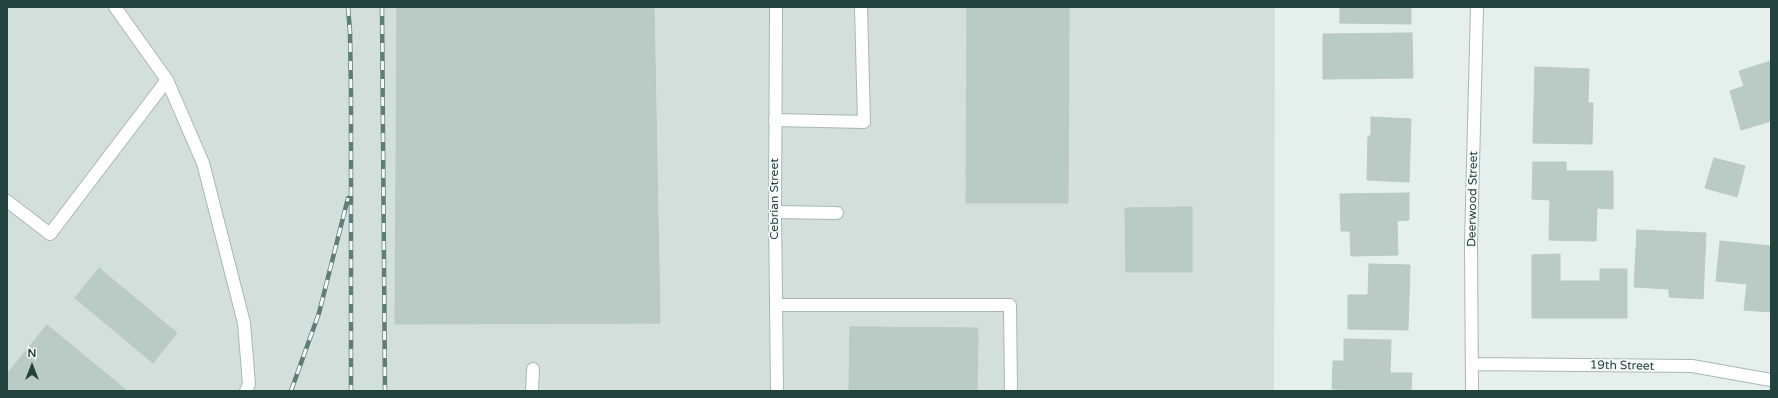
<!DOCTYPE html>
<style>
body{margin:0}
#map{position:relative;width:1778px;height:398px;overflow:hidden;background:#e5efec;font-family:"Varela Round",sans-serif}
canvas{display:block}
.frame{position:absolute;inset:0;border:8px solid #22433d;pointer-events:none}
.north{position:absolute;left:12px;top:346px;width:40px;height:40px;-webkit-text-stroke:3px #f6fbf9;paint-order:stroke;rotate:0deg;font-size:11px;font-weight:700;line-height:16px;text-align:center;color:#22433d}
.north::after{content:'';display:block;margin:auto;width:14px;height:18px;background:#22433d;clip-path:polygon(50% 0,100% 100%,50% 72%,0 100%)}
</style>
<div id="map">
<canvas width="1778" height="398"></canvas>
<div class="frame"></div>
<div class="north">N</div>
</div>
<script>
const c = document.querySelector('canvas').getContext('2d');
c.lineJoin = 'round';
function paint(path, color) { c.fillStyle = color; c.fill(path, 'evenodd'); }
const poly = rows => new Path2D(rows.map(r => 'M' + r).join(''));
function strokePath(path, color, width, dash) { c.strokeStyle = color; c.lineWidth = width; c.lineCap = dash ? 'butt' : 'round'; c.setLineDash(dash || []); c.stroke(path); }
function write(font, color, halo, rows, align = 'center') {
  c.font = font + ' "Varela Round",sans-serif'; c.lineWidth = 3.5; c.setLineDash([]); c.textBaseline = 'middle'; c.strokeStyle = halo; c.fillStyle = color; for (const [text, x, y, turn = 0] of rows) {
    c.save(); c.translate(x, y); c.rotate((+turn || 0) * Math.PI / 180); c.textAlign = isNaN(turn) ? turn : align; if (halo) c.strokeText(text, 0, 0); c.fillText(text, 0, 0); c.restore();
  }
}
const built = poly([
 [7,7,1275,7,1274,391,7,391]
]);
const building = poly([
 [397,7,654,7,660,323,395,324,397,7],
 [967,7,1069,7,1068,203,966,203,967,7],
 [1340,7,1411,7,1411,24,1340,23,1340,7],
 [1412,33,1413,78,1323,79,1323,34,1412,33],
 [1771,61,1771,121,1741,130,1730,91,1744,86,1739,71,1771,61],
 [1535,67,1589,69,1588,103,1593,103,1592,144,1533,143,1535,67],
 [1371,117,1411,119,1409,182,1367,180,1368,136,1371,136,1371,117],
 [1714,158,1745,166,1737,197,1705,188,1714,158],
 [1533,162,1566,162,1566,171,1613,171,1613,209,1597,208,1596,241,1549,240,1550,200,1532,199,1533,162],
 [1409,193,1409,220,1397,221,1398,255,1351,256,1350,231,1341,231,1340,194,1409,193],
 [1192,207,1192,272,1126,272,1125,208,1192,207],
 [1637,230,1706,233,1703,299,1669,297,1669,289,1634,287,1637,230],
 [1720,241,1771,246,1771,312,1744,310,1747,284,1716,281,1720,241],
 [1560,254,1560,281,1600,281,1600,269,1627,269,1627,318,1532,318,1532,255,1560,254],
 [1369,264,1410,265,1408,330,1348,329,1348,295,1368,295,1369,264],
 [99,268,177,333,153,363,75,298,99,268],
 [47,325,126,390,125,391,7,391,7,374,47,325],
 [850,327,978,328,977,391,849,391,850,327],
 [1344,339,1391,340,1390,373,1412,373,1411,391,1332,389,1333,361,1344,361,1344,339]
]);
const lane = poly([
 [115,7,167,80,203,163,244,323,249,384,246,391],
 [775,120,864,122,861,7],
 [7,201,50,234,167,80],
 [775,212,837,213],
 [776,305,1010,305,1011,391],
 [532,391,533,369]
]);
const street = poly([
 [1472,364,1692,366,1771,380],
 [1472,391,1471,244,1477,7]
]);
const secondary = poly([
 [776,7,775,212,777,391]
]);
const rail = poly([
 [348,7,350,32,351,94,351,391],
 [382,7,385,391],
 [291,391,319,313,348,198]
]);
const streetNames = [
 ["Cebrian Street",775,199,-90],
 ["Deerwood Street",1473,199,-89],
 ["19th Street",1622,366,1]
];
paint(built, '#d3dfdb');
paint(building, '#bacac5');
strokePath(building, '#b7cac3', 1);
strokePath(lane, '#a7b8b4', 14);
strokePath(street, '#a7b8b4', 14);
strokePath(secondary, '#a3bcb5', 14);
strokePath(lane, '#fff', 12);
strokePath(street, '#fff', 12);
strokePath(secondary, '#fff', 12);
strokePath(rail, '#5d7e78', 4.5);
strokePath(rail, '#f6fbf9', 3, [9]);
write('12px', '#22433d', '#f6fbf9', streetNames);
</script>
